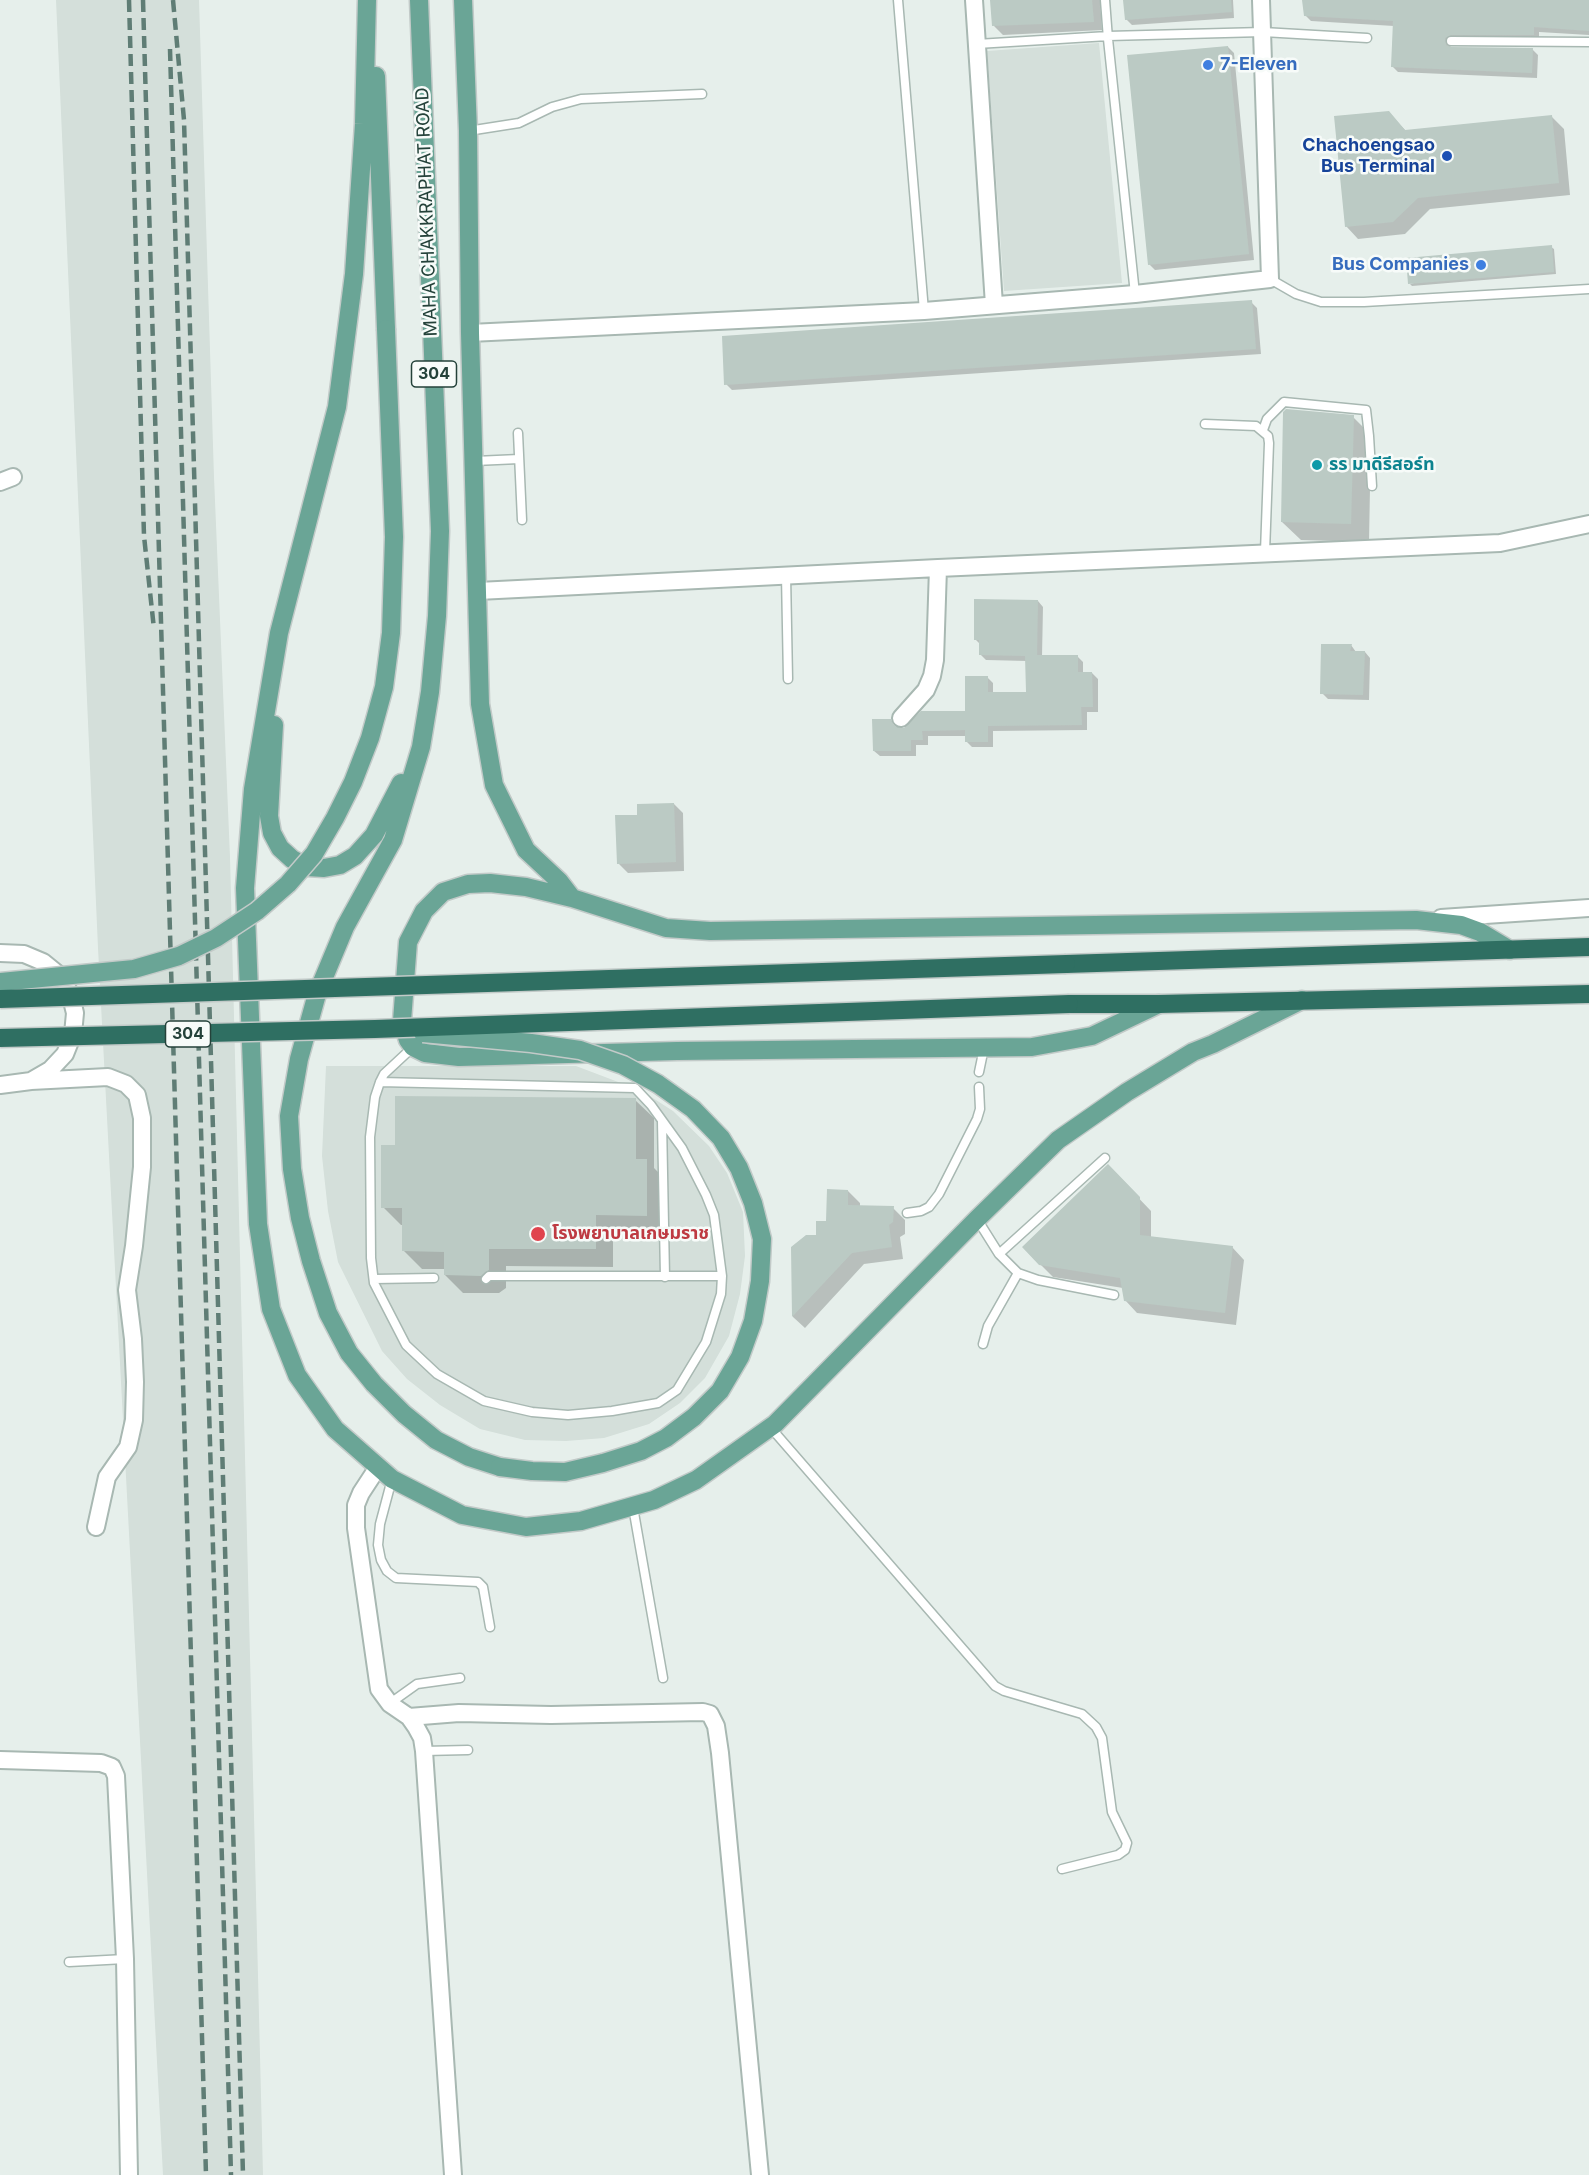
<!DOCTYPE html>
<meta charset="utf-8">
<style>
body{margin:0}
canvas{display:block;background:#e6efeb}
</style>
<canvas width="1589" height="2175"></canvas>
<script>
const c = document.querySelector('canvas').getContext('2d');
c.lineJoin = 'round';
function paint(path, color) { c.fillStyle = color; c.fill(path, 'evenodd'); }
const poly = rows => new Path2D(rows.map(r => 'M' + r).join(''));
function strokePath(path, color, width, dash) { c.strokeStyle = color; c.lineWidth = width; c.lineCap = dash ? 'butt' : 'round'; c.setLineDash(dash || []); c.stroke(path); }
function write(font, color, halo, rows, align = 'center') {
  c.font = font + ' Inter,"Noto Sans Thai",sans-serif'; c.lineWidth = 5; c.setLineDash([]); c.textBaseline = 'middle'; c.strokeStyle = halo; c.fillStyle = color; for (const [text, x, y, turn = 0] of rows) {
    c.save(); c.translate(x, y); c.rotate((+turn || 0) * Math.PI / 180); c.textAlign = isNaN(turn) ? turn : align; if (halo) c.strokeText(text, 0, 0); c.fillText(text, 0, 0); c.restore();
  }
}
const built = poly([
 [56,0,199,0,214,477,230,857,263,2175,163,2175,98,948],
 [1099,43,1122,283,1004,291,987,51],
 [326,1066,576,1066,642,1091,673,1111,709,1146,727,1173,743,1212,745,1256,740,1294,729,1336,705,1378,680,1403,649,1424,604,1438,566,1441,525,1440,480,1429,440,1405,407,1379,382,1351,338,1262,328,1211,322,1156]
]);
const shadow = poly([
 [992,0,1100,0,1102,30,1003,35,994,26],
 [1124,0,1233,0,1234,18,1132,25,1126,19],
 [1304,0,1589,0,1589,35,1539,32,1539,40,1450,44,1451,49,1532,49,1538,55,1537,78,1398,72,1392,66,1394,26,1311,21,1305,15],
 [1228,47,1234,53,1254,260,1155,270,1149,264],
 [1389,113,1406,131,1551,116,1564,129,1570,195,1430,209,1405,234,1358,239,1346,226],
 [1551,247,1554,249,1556,274,1412,286,1410,284],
 [1251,302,1257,308,1261,354,732,390,726,384],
 [1353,417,1371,435,1369,542,1301,540,1282,522],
 [1038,601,1043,607,1042,657,1078,657,1083,662,1083,673,1092,673,1098,679,1098,712,1087,712,1087,730,993,731,993,747,972,747,966,741,966,736,928,736,928,745,916,745,916,756,880,756,874,751,890,721,896,727,904,730,966,712,987,677,993,683,993,694,1027,694,1027,661,986,660,980,654,980,644,975,639],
 [1351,645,1356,652,1365,652,1370,658,1369,700,1328,699,1322,693],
 [674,804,683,813,684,871,628,873,619,864,639,816],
 [635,1100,654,1118,654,1168,665,1179,665,1234,613,1233,613,1267,506,1266,506,1288,499,1293,463,1293,445,1275,445,1269,422,1269,404,1251,404,1225,401,1225,383,1207,397,1147],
 [1108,1166,1151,1211,1151,1238,1232,1247,1244,1260,1236,1325,1137,1313,1125,1300,1123,1288,1053,1277,1024,1248],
 [848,1191,860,1203,860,1207,893,1208,905,1220,905,1234,900,1237,903,1259,864,1264,805,1328,793,1317,792,1248,817,1236]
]);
const building = poly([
 [990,0,1092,0,1094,22,992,26],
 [1123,0,1231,0,1232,12,1125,20],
 [1302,0,1589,0,1589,31,1534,27,1534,35,1451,35,1445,38,1446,45,1451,47,1533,48,1532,73,1391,67,1393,21,1304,16],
 [1228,46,1249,254,1148,265,1127,55],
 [1389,111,1405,130,1552,115,1559,183,1418,198,1393,222,1345,227,1334,116],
 [1552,245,1554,272,1408,284,1406,258],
 [1252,300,1256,349,724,385,722,336],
 [1286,409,1354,415,1351,524,1281,522,1283,412],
 [974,599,1038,600,1037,655,1078,655,1078,672,1092,672,1093,707,1081,707,1082,725,988,726,988,742,965,742,965,730,922,731,923,740,911,740,911,751,873,751,872,719,891,719,894,726,904,728,921,711,965,711,965,676,988,676,988,692,1026,692,1025,656,979,655,979,640,974,640],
 [1321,644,1352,644,1350,651,1365,651,1363,695,1320,694],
 [674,803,676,862,617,864,615,815,637,815,637,804],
 [395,1096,636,1098,636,1159,647,1159,647,1216,596,1215,596,1249,489,1249,489,1270,481,1276,444,1275,444,1252,402,1251,402,1208,381,1208,381,1145,395,1145],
 [1108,1164,1140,1197,1140,1235,1233,1246,1225,1313,1124,1301,1120,1278,1039,1265,1022,1247],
 [827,1189,848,1190,848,1205,894,1206,893,1222,889,1225,892,1247,852,1253,792,1317,791,1247,806,1235,816,1235,816,1221,826,1221]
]);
const lane = poly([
 [898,0,924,311],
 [1105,0,1108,39,1135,294],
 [1451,41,1589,42],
 [977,44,1108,36,1263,32,1367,38],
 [468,131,519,123,552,107,581,99,702,94],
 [1270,279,1296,294,1321,302,1364,302,1589,289],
 [1205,424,1256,426,1268,436,1269,443,1265,552],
 [1263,430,1267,419,1284,402,1366,410,1369,436,1372,486],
 [518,433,522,520],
 [475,461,519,459],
 [786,575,788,679],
 [979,1072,984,1048],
 [380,1082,635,1088,651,1105,682,1148,706,1195,714,1215,722,1276,721,1294,706,1342,677,1390,658,1403,612,1411,568,1415,532,1412,484,1401,437,1374,406,1345,374,1283,371,1258,370,1137,375,1097,380,1082,384,1074,413,1047],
 [662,1121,665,1277],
 [907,1213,921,1211,929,1207,939,1194,977,1119,980,1109,979,1087],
 [977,1219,999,1254,1018,1273,1038,1280,1114,1295],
 [999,1254,1105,1158],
 [374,1279,434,1278],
 [486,1279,489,1276,722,1276],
 [983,1344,988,1326,1018,1273],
 [771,1428,995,1686,1004,1691,1082,1714,1096,1727,1102,1738,1112,1812,1127,1843,1125,1850,1118,1855,1062,1869],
 [392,1479,380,1524,378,1545,381,1560,387,1571,396,1578,478,1582,483,1587,490,1627],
 [633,1507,663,1678],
 [389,1704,417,1684,460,1678],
 [424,1751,468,1750],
 [69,1962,125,1959]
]);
const street = poly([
 [974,0,994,305],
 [470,333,924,311,1135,294,1270,279,1261,0],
 [0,482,13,477],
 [478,591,938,568,1500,543,1589,524],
 [901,718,926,690,932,676,935,660,938,568],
 [1441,918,1589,908],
 [0,953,24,954,43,962,59,975,70,993,75,1013,73,1034,65,1054,50,1070,31,1081,0,1085],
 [31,1081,108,1077,126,1084,137,1095,142,1118,142,1167,134,1246,127,1290,133,1339,135,1382,134,1420,128,1447,107,1477,96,1527],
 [378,1467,361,1493,356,1505,356,1528,379,1689,390,1704,409,1717,416,1727,422,1738,424,1751,453,2175],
 [409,1717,459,1713,551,1715,703,1712,710,1714,716,1726,720,1753,760,2175],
 [0,1760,101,1763,112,1767,116,1776,125,1959,129,2175]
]);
const primary = poly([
 [367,0,364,124,354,274,337,407,279,633,253,789,245,888,258,1224,271,1309,297,1375,335,1429,392,1479,462,1515,526,1527,581,1521,654,1500,696,1480,775,1424,977,1219,1058,1140,1127,1092,1193,1052,1213,1044,1302,1000],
 [419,0,440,531,437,616,430,692,421,747,393,840,345,927,317,994,299,1059,289,1116,292,1169,300,1218,311,1261,328,1313,349,1353,374,1384,404,1414,436,1440,469,1457,500,1467],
 [463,0,468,131,470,333,480,704,494,785,526,850,559,881,572,898],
 [376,76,386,329],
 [274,725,269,816,272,833,280,848,292,859,307,867,324,868,340,865,355,856,374,835,401,783],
 [1159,1004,1092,1036,1032,1047,677,1051,459,1057,425,1053,413,1047,408,1040,402,1021,408,942,424,911,443,892,468,884,490,883,526,887,572,898,666,928,710,931,1416,920,1461,925,1480,932,1510,950]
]);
const highway = poly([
 [1066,964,1589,947],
 [1069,1004,1159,1004,1589,994]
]);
const rail = poly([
 [129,0,144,536,154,629],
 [143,0,206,2175],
 [173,0,184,120,243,2175],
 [170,49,231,2175]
]);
const primaryBridge = poly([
 [0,982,134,969,179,956,216,938,257,911,288,884,314,854,335,818,353,782,370,738,384,687,391,633,394,537,386,329],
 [423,1033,531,1043,580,1050,623,1065,658,1084,693,1109,721,1138,739,1168,753,1203,762,1239,760,1281,753,1321,740,1357,720,1391,694,1417,666,1438,641,1451,603,1463,565,1472,532,1471,500,1467]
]);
const highwayBridge = poly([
 [0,999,1066,964],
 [0,1038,375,1029,1069,1004]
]);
const markers = [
 [1208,65,6,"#3f7fe0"],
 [1447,156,6,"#1a4fb4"],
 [1481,265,6,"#3f7fe0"],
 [1317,465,6,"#0f9aa8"],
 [538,1234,8,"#e0444e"]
];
const shields = [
 [434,374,45],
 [188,1034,45]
];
const shieldNames = [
 ["304",434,374],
 ["304",188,1034]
];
const shopNames = [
 ["7-Eleven",1220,65],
 ["Bus Companies",1469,265,"right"]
];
const transitNames = [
 ["Chachoengsao",1435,146],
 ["Bus Terminal",1435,167]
];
const streetNames = [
 ["MAHA CHAKKRAPHAT ROAD",427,212,-92]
];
const cultureNames = [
 ["รร มาดีรีสอร์ท",1329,465]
];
const healthNames = [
 ["โรงพยาบาลเกษมราช",552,1234]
];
paint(built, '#d4dfda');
paint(shadow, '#0003');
paint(building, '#bbcac4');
strokePath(lane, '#a8b8b2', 11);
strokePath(street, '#a8b8b2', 20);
strokePath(primary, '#c2cac8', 21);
strokePath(highway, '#c2cac8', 21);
strokePath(lane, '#fff', 8);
strokePath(street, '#fff', 16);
strokePath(primary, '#6aa596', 18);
strokePath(highway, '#2f6f62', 18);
strokePath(rail, '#5f7d75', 4.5, [12, 6]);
strokePath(primaryBridge, '#c2cac8', 21, []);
strokePath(highwayBridge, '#c2cac8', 21, []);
strokePath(primaryBridge, '#6aa596', 18);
strokePath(highwayBridge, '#2f6f62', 18);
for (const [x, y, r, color] of markers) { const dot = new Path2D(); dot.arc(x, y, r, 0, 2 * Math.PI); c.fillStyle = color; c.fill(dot); strokePath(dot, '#f7fbf9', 2); }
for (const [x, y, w] of shields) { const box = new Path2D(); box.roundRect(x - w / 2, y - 13, w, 26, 4.5); c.fillStyle = '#f7fbf9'; c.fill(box); strokePath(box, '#24423a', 1.5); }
write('bold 16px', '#24423a', null, shieldNames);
write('bold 18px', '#366cbe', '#f7fbf9', shopNames, 'left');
write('bold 18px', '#164399', '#f7fbf9', transitNames, 'right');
write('18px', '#24423a', '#f7fbf9', streetNames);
write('bold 18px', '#0d838f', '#f7fbf9', cultureNames, 'left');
write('bold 18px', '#be3a42', '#f7fbf9', healthNames, 'left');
</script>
